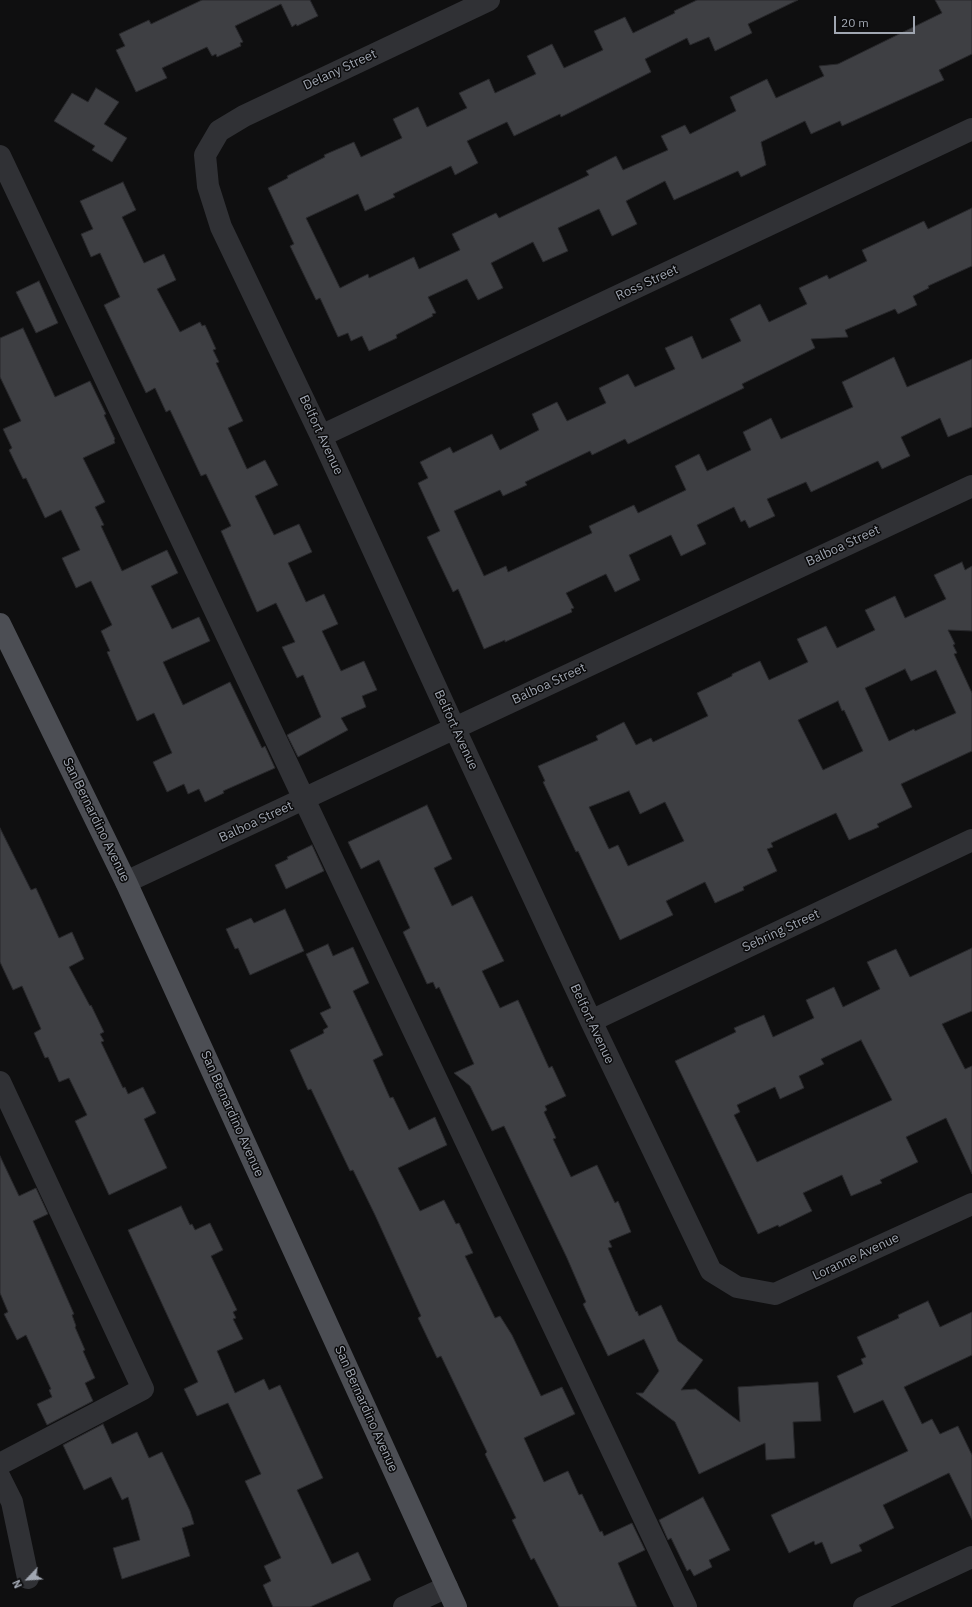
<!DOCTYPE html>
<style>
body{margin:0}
#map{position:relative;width:972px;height:1607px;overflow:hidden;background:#0f0f10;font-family:"IBM Plex Sans",sans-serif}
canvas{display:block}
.north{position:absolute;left:8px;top:1559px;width:40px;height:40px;-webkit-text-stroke:3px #0a0a0b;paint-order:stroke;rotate:245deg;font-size:11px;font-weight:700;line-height:16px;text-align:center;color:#a0a6b1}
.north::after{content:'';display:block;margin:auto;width:14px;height:18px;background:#a0a6b1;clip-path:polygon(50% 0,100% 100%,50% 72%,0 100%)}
.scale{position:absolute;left:834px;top:16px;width:81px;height:18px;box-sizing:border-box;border:2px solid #a0a6b1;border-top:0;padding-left:5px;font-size:12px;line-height:14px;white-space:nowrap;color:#a0a6b1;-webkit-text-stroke:3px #0a0a0b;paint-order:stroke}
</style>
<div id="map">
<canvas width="972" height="1607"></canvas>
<div class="north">N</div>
<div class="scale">20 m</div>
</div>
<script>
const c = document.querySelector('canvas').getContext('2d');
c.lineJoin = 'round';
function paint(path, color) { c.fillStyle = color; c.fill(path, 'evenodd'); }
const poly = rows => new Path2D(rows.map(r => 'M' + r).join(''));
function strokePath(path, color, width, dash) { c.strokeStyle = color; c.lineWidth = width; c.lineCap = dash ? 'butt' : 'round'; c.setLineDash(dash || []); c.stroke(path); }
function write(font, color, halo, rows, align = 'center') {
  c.font = font + ' "IBM Plex Sans",sans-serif'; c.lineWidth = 3; c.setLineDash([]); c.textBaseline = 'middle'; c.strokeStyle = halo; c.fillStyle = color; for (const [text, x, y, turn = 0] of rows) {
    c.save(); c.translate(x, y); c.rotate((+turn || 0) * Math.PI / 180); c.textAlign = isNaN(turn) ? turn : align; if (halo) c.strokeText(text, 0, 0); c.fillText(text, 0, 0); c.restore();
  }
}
const building = poly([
 [202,0,310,0,318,16,297,26,296,24,292,27,281,4,235,26,243,42,240,43,241,46,217,57,216,54,212,56,207,47,162,68,167,78,136,92,116,50,125,46,119,34,149,20,151,24,202,0],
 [697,0,798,0,748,24,752,33,715,51,709,37,690,45,687,38,645,59,651,72,561,117,560,114,514,136,507,122,467,141,478,163,455,175,451,166,393,194,395,197,365,211,358,194,306,218,340,288,368,274,369,278,414,257,419,269,460,250,452,234,496,213,499,218,589,175,586,171,616,156,623,170,668,150,661,136,685,125,690,134,736,111,730,97,767,79,776,98,824,76,819,66,838,64,942,13,935,0,972,0,972,54,939,70,944,80,842,126,840,121,811,134,805,121,761,142,766,165,741,177,738,171,674,200,665,181,626,201,637,224,612,236,599,209,558,228,568,251,543,262,533,242,491,263,503,288,478,300,467,279,428,297,436,313,432,314,433,316,396,335,397,338,369,351,362,336,351,341,348,333,338,337,320,298,316,300,290,246,294,244,268,188,288,178,287,176,325,157,324,155,354,142,361,157,402,138,393,119,418,107,427,127,467,108,459,93,489,79,495,93,536,74,527,56,552,44,564,68,603,50,594,31,625,17,633,33,675,13,674,11,697,0],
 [96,88,119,102,104,124,127,138,112,162,92,150,95,146,54,121,72,93,88,102,96,88],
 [123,182,136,210,122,217,144,263,164,254,176,280,157,289,180,332,200,322,202,326,205,325,216,349,213,350,219,362,216,363,243,421,228,428,247,469,265,460,278,485,255,496,274,535,299,524,312,552,288,563,306,602,324,594,338,624,322,631,341,671,364,661,377,690,362,696,366,707,341,718,348,730,298,757,287,735,321,717,303,675,297,678,282,647,295,642,276,603,257,612,221,531,231,526,206,474,201,476,170,410,166,412,155,388,146,393,104,305,120,297,100,253,91,257,81,234,93,229,80,201,123,182],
 [972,208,972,266,928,286,929,288,913,296,917,305,898,314,895,309,845,330,848,337,811,339,815,348,742,384,744,388,628,444,625,439,592,455,590,451,525,482,527,485,503,496,500,490,454,511,484,576,506,566,508,572,592,533,589,526,634,505,638,513,686,490,675,466,699,454,707,471,751,450,743,432,771,418,781,439,853,407,842,382,894,357,907,387,972,359,972,427,948,437,940,418,901,437,910,456,882,469,878,461,811,492,806,482,767,499,775,516,749,528,745,520,741,522,734,507,697,525,706,544,681,556,671,535,629,555,640,580,615,592,606,574,566,593,574,608,571,609,572,612,505,642,505,640,484,649,458,589,453,592,427,537,440,531,418,483,428,478,420,462,450,447,453,453,492,434,500,450,539,430,532,414,557,402,567,421,606,403,599,388,628,374,635,387,675,369,665,348,692,336,702,359,741,341,730,319,760,304,769,322,807,304,799,288,827,275,829,279,867,261,862,250,924,221,928,229,972,208],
 [39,281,58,323,36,333,16,292,39,281],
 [23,328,55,397,90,381,106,414,104,415,115,439,114,440,115,443,83,458,105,502,95,507,104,525,101,526,122,571,167,550,178,573,151,586,172,629,199,617,210,641,163,662,183,705,230,682,262,748,265,746,275,768,223,791,224,793,205,802,199,789,188,794,184,784,167,792,153,762,172,753,154,713,137,721,107,652,110,651,101,631,112,625,91,581,76,588,62,558,80,550,61,510,45,518,26,478,23,479,9,450,12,448,3,429,21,421,0,377,0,338,23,328],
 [962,562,965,570,972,566,972,631,948,630,955,644,953,645,957,653,954,654,972,693,972,751,901,784,912,807,877,824,879,827,849,840,836,813,771,843,773,847,767,849,777,871,743,887,744,890,715,903,705,882,666,901,673,915,620,940,578,851,576,852,543,782,545,781,538,766,598,740,596,736,624,722,636,745,651,738,653,742,708,716,697,693,732,676,732,674,760,661,769,680,808,662,797,639,826,626,837,648,875,630,865,610,895,596,905,618,946,599,934,575,962,562],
 [905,669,911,681,936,670,956,713,915,731,914,729,889,741,865,688,905,669],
 [838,701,842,711,844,710,863,751,823,770,798,720,838,701],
 [629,791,640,814,665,802,684,841,628,866,618,845,609,849,608,847,589,807,629,791],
 [427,805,452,859,434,868,452,906,472,896,504,961,482,971,500,1008,518,1000,549,1068,552,1066,566,1096,545,1106,547,1110,544,1112,556,1138,553,1139,571,1177,597,1165,615,1203,618,1201,631,1232,609,1241,612,1247,608,1248,636,1312,637,1311,639,1316,661,1305,678,1341,703,1360,681,1390,696,1389,740,1422,738,1387,818,1382,821,1421,793,1422,795,1458,766,1460,765,1443,699,1474,675,1422,636,1393,643,1393,659,1371,644,1339,608,1356,583,1304,586,1302,567,1258,504,1126,492,1131,470,1086,454,1073,474,1064,439,987,436,989,433,982,427,984,403,932,410,928,379,860,361,869,348,842,427,805],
 [0,828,31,890,36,888,59,938,72,932,84,959,69,967,90,1006,91,1005,104,1032,100,1034,104,1041,101,1042,123,1088,125,1087,128,1094,143,1087,156,1113,144,1119,167,1168,109,1195,75,1121,87,1115,69,1078,59,1082,48,1057,45,1058,34,1033,41,1029,22,986,13,990,0,962,0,828],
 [312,845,324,871,286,889,275,865,288,859,287,857,312,845],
 [285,909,304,951,250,975,238,948,235,949,226,929,251,918,254,923,285,909],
 [328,944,333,956,353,947,369,983,353,991,383,1055,373,1060,390,1098,393,1097,409,1130,435,1117,447,1145,398,1168,420,1211,444,1200,456,1224,459,1223,473,1253,465,1256,495,1318,500,1316,512,1335,541,1396,562,1387,575,1414,524,1438,544,1482,568,1471,579,1495,582,1494,600,1532,602,1531,604,1536,632,1523,645,1550,618,1563,637,1607,559,1607,534,1558,531,1560,512,1520,516,1518,485,1454,487,1452,441,1356,437,1358,418,1318,421,1316,375,1215,353,1170,350,1171,311,1089,308,1090,290,1050,324,1033,323,1030,328,1027,320,1013,331,1008,306,954,328,944],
 [972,948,972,1011,942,1024,965,1069,972,1066,972,1174,946,1118,906,1137,918,1162,880,1180,882,1183,851,1196,842,1175,803,1193,812,1211,779,1227,778,1225,758,1234,675,1061,736,1032,734,1028,764,1015,773,1037,814,1018,806,1000,834,987,843,1007,880,989,867,962,896,949,910,977,972,948],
 [861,1040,892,1100,757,1162,734,1115,740,1112,737,1105,775,1087,780,1099,804,1088,799,1076,824,1064,821,1059,861,1040],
 [0,1156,19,1196,36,1188,48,1214,33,1221,74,1314,72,1315,76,1326,75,1327,85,1350,83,1351,95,1378,85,1383,93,1401,47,1425,37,1404,52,1397,49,1390,51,1389,26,1335,17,1340,4,1314,8,1312,0,1293,0,1156],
 [181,1206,190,1225,192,1224,195,1230,210,1223,223,1250,211,1256,237,1310,233,1312,236,1318,233,1319,243,1339,217,1351,235,1393,264,1379,269,1390,280,1385,323,1478,297,1490,332,1564,358,1552,371,1580,310,1607,273,1607,263,1585,271,1581,264,1566,281,1558,245,1481,261,1474,228,1403,197,1416,184,1389,198,1382,128,1230,181,1206],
 [928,1301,940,1327,972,1312,972,1355,904,1387,922,1424,932,1419,940,1434,958,1426,972,1455,972,1520,949,1473,883,1505,894,1528,859,1545,862,1551,831,1564,822,1542,815,1545,814,1541,789,1553,771,1515,908,1451,883,1400,854,1413,837,1376,863,1364,861,1359,866,1357,857,1337,899,1318,898,1315,928,1301],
 [103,1424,112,1444,137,1432,149,1458,162,1452,190,1511,194,1524,182,1528,190,1556,122,1579,113,1548,140,1540,128,1497,122,1500,111,1477,84,1490,63,1445,103,1424],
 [703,1497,730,1550,709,1560,712,1567,694,1576,690,1569,687,1571,671,1538,668,1540,659,1520,703,1497]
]);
const minor = poly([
 [489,0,244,116,219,131,205,155,208,186,221,227,321,436,455,729,591,1021,711,1271,737,1287,775,1294,972,1204],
 [0,156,686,1607],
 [321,436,972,129],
 [126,882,972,486],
 [591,1021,972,840],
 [0,1082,143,1389,0,1464],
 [0,1478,12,1502,28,1578],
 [404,1607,447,1587],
 [864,1607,972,1557]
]);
const major = poly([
 [0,624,126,882,456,1607]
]);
const streetNames = [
 ["Delany Street",340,70,-25],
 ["Ross Street",647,283,-25],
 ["Belfort Avenue",321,435,65],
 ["Balboa Street",843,546,-25],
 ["Balboa Street",549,684,-25],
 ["Belfort Avenue",456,730,65],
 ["San Bernardino Avenue",96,820,64],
 ["Balboa Street",256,822,-25],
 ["Sebring Street",781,931,-25],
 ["Belfort Avenue",592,1024,65],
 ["San Bernardino Avenue",232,1114,66],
 ["Loranne Avenue",856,1257,-25],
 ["San Bernardino Avenue",366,1409,66]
];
paint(building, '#3e3f43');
strokePath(building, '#29292c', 1);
strokePath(minor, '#303135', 22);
strokePath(major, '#4c4e54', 22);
write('13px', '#a0a6b1', '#0a0a0b', streetNames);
</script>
